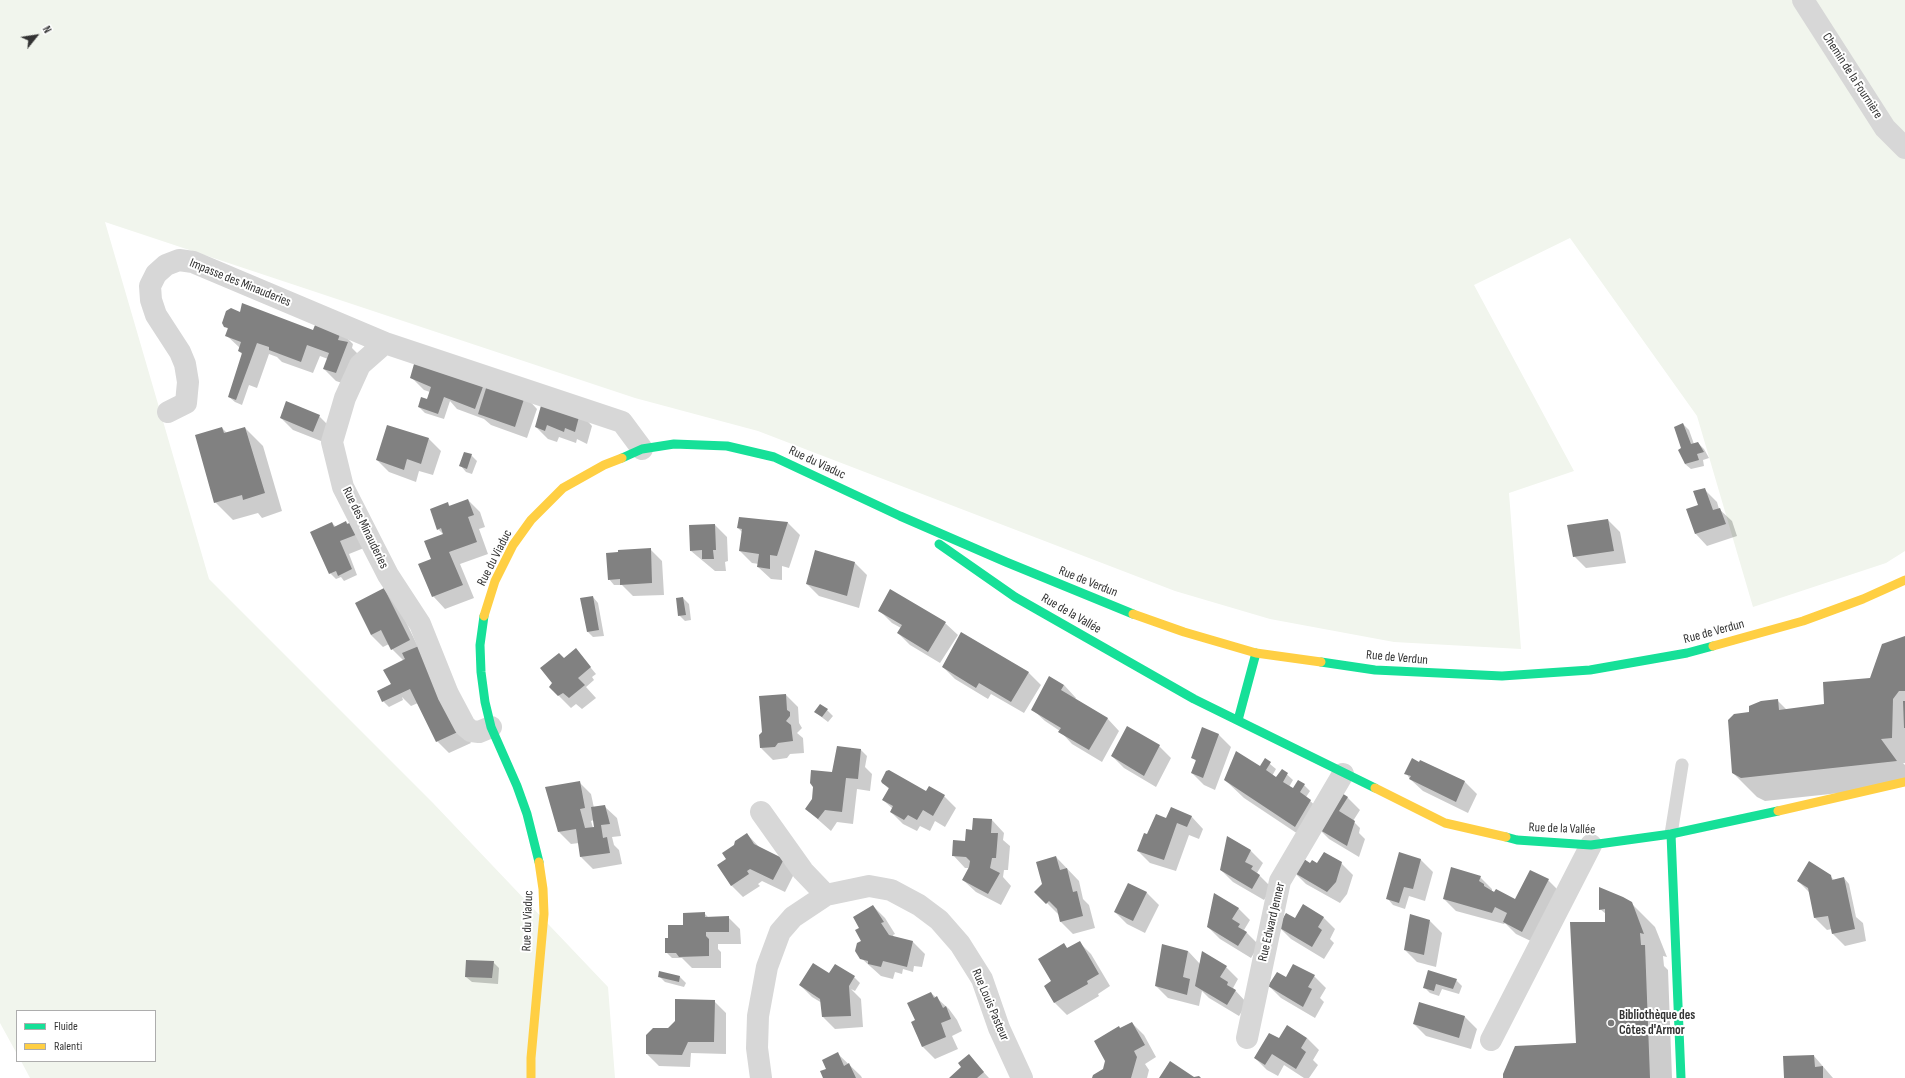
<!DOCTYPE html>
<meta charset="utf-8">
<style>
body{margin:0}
#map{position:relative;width:1905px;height:1078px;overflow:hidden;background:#fff;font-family:"Sofia Sans Condensed",sans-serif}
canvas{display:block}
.legend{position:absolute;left:16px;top:1010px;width:140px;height:52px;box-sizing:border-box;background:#fff;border:1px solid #adadad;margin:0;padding:5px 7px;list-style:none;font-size:12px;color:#333}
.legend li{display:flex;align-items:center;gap:8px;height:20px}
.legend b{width:20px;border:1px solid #adadad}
.north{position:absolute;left:16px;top:16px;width:40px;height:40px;-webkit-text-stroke:3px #fff;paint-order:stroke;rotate:60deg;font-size:11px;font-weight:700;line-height:16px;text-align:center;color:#333}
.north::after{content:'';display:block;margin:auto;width:14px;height:18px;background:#333;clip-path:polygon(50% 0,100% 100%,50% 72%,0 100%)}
</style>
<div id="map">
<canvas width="1905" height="1078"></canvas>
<ul class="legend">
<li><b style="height:5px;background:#16e098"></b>Fluide</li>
<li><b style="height:5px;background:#ffcf43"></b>Ralenti</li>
</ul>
<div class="north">N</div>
</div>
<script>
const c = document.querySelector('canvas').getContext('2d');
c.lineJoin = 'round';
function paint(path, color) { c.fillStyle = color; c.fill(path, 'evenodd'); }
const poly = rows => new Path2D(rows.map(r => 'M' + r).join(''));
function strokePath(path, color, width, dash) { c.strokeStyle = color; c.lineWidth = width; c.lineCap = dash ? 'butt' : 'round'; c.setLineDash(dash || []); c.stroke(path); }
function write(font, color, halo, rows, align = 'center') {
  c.font = font + ' "Sofia Sans Condensed",sans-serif'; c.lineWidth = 4; c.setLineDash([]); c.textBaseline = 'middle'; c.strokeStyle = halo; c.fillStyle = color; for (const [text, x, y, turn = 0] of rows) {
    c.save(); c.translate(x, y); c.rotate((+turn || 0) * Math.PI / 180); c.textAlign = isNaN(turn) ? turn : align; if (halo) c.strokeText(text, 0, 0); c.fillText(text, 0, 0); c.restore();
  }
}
const green = poly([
 [0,0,1905,0,1905,551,1886,563,1753,607,1697,416,1570,238,1474,285,1574,471,1509,493,1521,649,1394,642,1270,619,1175,591,758,431,635,398,105,222,209,579,433,803,608,987,615,1078,30,1078,21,1061,155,1061,155,1011,17,1011,17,1054,0,1023]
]);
const shadow = poly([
 [240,313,313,332,341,332,353,344,352,348,359,355,348,385,336,381,324,369,328,359,320,356,313,373,282,362,277,357,269,354,257,388,249,385,242,405,235,402,229,397,243,355,239,351,240,348,226,335,229,330,225,326],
 [412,378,489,383,525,396,537,409,527,438,491,425,484,419,457,409,450,401,444,419,425,413,419,407,427,400,430,392,424,390],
 [580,413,592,426,587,444,577,439,576,443,559,437,557,442,548,439,536,427],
 [319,416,331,428,326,443,293,430,281,418],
 [1683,424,1689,430,1694,444,1698,443,1704,449,1709,458,1703,460,1704,466,1691,469,1685,464,1683,449],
 [222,428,227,433,245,428,263,446,282,511,262,518,258,513,233,520,215,502],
 [429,439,441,451,433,475,419,471,416,482,389,472,377,460],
 [471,455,477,461,472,474,466,472,461,466],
 [1705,490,1717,502,1719,509,1732,521,1737,536,1707,546,1695,533,1699,506],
 [468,500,480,512,485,527,479,529,488,554,460,564,474,598,445,609,433,596,432,560,444,535,438,529,448,504,451,507],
 [1608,520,1620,532,1626,563,1586,568,1574,556],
 [346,522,369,546,349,554,357,575,344,581,341,577,336,579,330,573,332,523,336,527],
 [788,523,800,535,789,568,782,566,782,580,771,579,758,567,759,564,752,563,740,551,742,532,738,528],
 [715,525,727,537,728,561,725,562,726,571,715,571,691,551],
 [650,549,662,561,664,595,633,596,622,585,614,585,609,579],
 [855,563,867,575,859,608,819,596,807,584],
 [384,589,396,601,449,711,471,743,449,753,437,741,418,703,411,706,402,697,403,700,389,707,383,701,404,661,392,649,389,644,383,647,371,635],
 [593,597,598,603,604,636,593,637,588,632],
 [683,598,689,604,691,620,685,621,679,615],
 [880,611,945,623,958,635,940,663,910,645,898,633,901,628,892,623],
 [962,634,1029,673,1041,685,1024,713,991,694,988,699,955,679,943,667],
 [1905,638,1905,763,1903,763,1905,765,1905,786,1765,801,1757,797,1733,773,1750,713,1777,700,1787,710,1825,705,1871,679],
 [576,650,596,674,592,677,594,680,586,687,596,698,582,709,576,704,571,708,559,696,564,659],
 [1064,685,1076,698,1075,699,1107,718,1119,731,1102,762,1072,744,1060,731,1045,721,1032,709],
 [786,695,798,707,799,723,802,728,797,733,803,738,804,753,790,754,787,758,773,760,761,748,763,732],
 [827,710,833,716,828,722,815,712],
 [1202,728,1219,735,1231,747,1215,790,1204,785,1192,773,1197,762,1192,757],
 [1159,746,1171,758,1156,787,1124,768,1112,756],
 [838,748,861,750,867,756,865,767,872,774,870,791,857,789,853,824,837,822,831,831,806,809,832,773],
 [1265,760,1276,769,1272,776,1281,781,1282,770,1293,780,1289,787,1297,792,1304,785,1310,791,1306,797,1324,814,1337,791,1348,798,1360,810,1353,821,1360,828,1359,833,1365,839,1359,857,1329,839,1321,831,1313,844,1244,798,1225,780,1264,770],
 [1421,761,1465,782,1477,794,1468,813,1423,791,1410,779,1406,773],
 [579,782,591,794,594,808,604,806,617,818,621,836,612,837,614,845,619,850,622,864,593,869,581,857,579,843,571,844,559,832],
 [594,820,595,827,593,828,591,821],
 [883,783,944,796,956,808,945,827,935,821,930,831,920,826,917,831,903,824,891,812,893,809,883,800,889,789],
 [1191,816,1203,829,1199,839,1189,835,1176,871,1150,863,1138,851,1148,836,1167,819],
 [974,819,992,820,1004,833,1003,840,1010,846,1008,870,1004,870,1003,877,1011,886,1001,905,976,892,963,880,970,868,965,868,953,855,966,842,973,831],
 [747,834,760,848,783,860,795,872,785,892,762,881,758,884,760,886,743,897,731,885,727,859,735,845],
 [1228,837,1251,851,1263,863,1257,873,1272,888,1264,900,1233,882,1221,870],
 [1400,853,1421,860,1433,872,1425,901,1409,896,1405,909,1393,905,1388,899],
 [1056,857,1079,881,1083,899,1089,905,1095,928,1073,934,1061,922,1060,916,1036,892,1043,884],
 [1341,863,1353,875,1347,894,1340,903,1306,884,1294,872,1311,864],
 [1830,876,1834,880,1844,878,1849,884,1856,917,1863,923,1866,941,1845,946,1833,934,1832,929,1827,930,1815,918,1810,893,1798,881],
 [1480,877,1492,889,1492,891,1516,900,1548,880,1560,892,1535,943,1516,934,1505,923,1504,924,1456,911,1444,899],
 [1129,884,1147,893,1159,905,1145,933,1127,924,1115,912],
 [1631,903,1655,927,1667,957,1663,956,1664,966,1668,970,1672,1078,1504,1078,1577,1044,1606,923,1606,914,1600,909],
 [873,906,885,918,895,934,893,935,894,938,913,942,925,954,922,967,914,966,913,972,903,969,902,974,895,972,893,979,881,976,861,958,863,941,860,928],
 [1238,908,1250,920,1244,930,1259,945,1251,958,1220,939,1208,927],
 [704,913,709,918,728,917,740,929,741,944,718,944,718,949,721,952,721,968,692,968,682,958,672,958,666,952,669,939,684,926],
 [1323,917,1335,929,1330,939,1334,943,1324,959,1291,939,1279,927,1296,919],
 [1430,921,1442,933,1436,967,1417,962,1405,950],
 [1079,942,1091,954,1110,986,1098,994,1099,996,1067,1015,1055,1003,1046,986,1052,982,1064,945,1068,949],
 [1188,951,1200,964,1226,967,1238,979,1233,988,1247,1003,1239,1016,1209,998,1202,991,1199,1006,1168,998,1156,986],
 [493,962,499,968,498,984,472,982,466,977],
 [1429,971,1456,980,1462,986,1459,994,1442,989,1439,996,1430,993,1424,987],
 [659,976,680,977,686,983,684,987,665,982],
 [1314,976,1326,988,1320,998,1324,1002,1315,1018,1281,998,1269,986,1286,978],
 [854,977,860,983,855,991,851,989,861,999,863,1027,835,1029,823,1017,822,1003,812,997,800,985],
 [931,993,949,1009,957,1020,962,1031,952,1036,958,1049,935,1059,923,1047,912,1023,916,1021],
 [714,1001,726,1013,726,1054,691,1053,690,1067,659,1066,647,1054,647,1035,669,1029,676,1022],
 [1420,1003,1465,1017,1477,1029,1471,1049,1426,1036,1414,1024],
 [1132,1023,1144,1035,1156,1057,1145,1064,1149,1070,1147,1078,1093,1078,1104,1070,1120,1029],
 [1307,1038,1319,1050,1313,1060,1318,1065,1309,1078,1304,1078,1284,1065,1278,1076,1267,1070,1255,1058,1279,1040],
 [838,1054,861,1076,862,1078,824,1078,828,1069],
 [968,1055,980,1068,989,1078,950,1078,963,1067],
 [1814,1056,1833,1078,1785,1078]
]);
const building = poly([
 [242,303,313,330,317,320,341,331,338,340,348,342,336,373,323,369,329,353,307,345,301,362,269,350,269,347,257,343,236,400,228,397,242,353,238,351,241,342,225,336,228,328,224,327,222,323,226,311,231,308,240,312],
 [416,357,485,381,475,409,444,397,438,414,418,407,421,397,427,399,431,387,410,378],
 [488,382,525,396,515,427,478,414],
 [286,401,320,415,313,432,280,418],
 [542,402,580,413,575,432,565,428,564,432,547,425,545,431,535,427],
 [1683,423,1691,444,1698,442,1704,452,1697,454,1699,460,1685,464,1678,450,1681,448,1674,427],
 [387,425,429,438,421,464,407,459,404,470,376,460],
 [222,427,224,433,245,427,265,493,243,500,242,495,214,503,195,435],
 [464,452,472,454,467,469,459,466],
 [1705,488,1713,510,1720,508,1726,524,1695,534,1686,509,1698,505,1693,491],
 [468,499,474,515,468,517,477,542,449,552,463,585,432,597,418,564,431,559,424,541,443,534,441,528,437,530,430,509,448,502,449,506],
 [739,517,788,522,777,556,770,555,770,569,757,567,759,554,739,551,742,529,737,528],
 [1608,519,1614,551,1573,557,1567,525],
 [346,521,347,524,352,522,358,534,340,541,352,569,338,576,336,571,329,574,310,532,332,522,334,527],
 [715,524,716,550,713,550,714,559,702,559,702,550,690,551,689,525],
 [651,548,652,583,620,585,620,579,608,580,606,553,618,552,618,550],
 [815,550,855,562,847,596,806,584],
 [384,588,410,640,391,650,381,630,371,635,355,603],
 [890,589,946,622,928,652,897,633,902,625,878,611],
 [593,596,599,630,587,632,580,598],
 [683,597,686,615,678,616,676,598],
 [961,632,1029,672,1011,702,979,683,976,688,942,667],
 [1905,636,1905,691,1899,691,1893,699,1892,738,1881,739,1897,761,1741,778,1732,773,1728,720,1734,714,1749,712,1749,706,1761,701,1778,699,1779,710,1824,704,1823,682,1870,678,1882,644],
 [419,646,444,696,438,698,460,731,436,742,410,689,382,702,377,691,391,684,383,670,405,659,402,653],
 [576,648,591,667,578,678,585,685,569,698,563,693,558,696,549,687,552,683,540,668,559,653,564,658],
 [1049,676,1064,685,1061,690,1108,718,1089,750,1058,732,1061,728,1031,710],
 [786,694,787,710,790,712,790,716,786,721,791,725,793,741,778,743,775,747,760,748,759,735,762,732,759,696],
 [1903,701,1905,701,1905,728,1904,728],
 [820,704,828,709,822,717,814,712],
 [1127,726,1160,745,1144,776,1111,756],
 [1202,727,1219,734,1203,778,1191,773,1196,760,1191,758],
 [837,746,861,749,858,779,846,778,842,812,825,810,818,819,805,809,812,799,813,787,810,783,811,770,832,772],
 [1236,751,1260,766,1265,758,1271,762,1266,770,1276,777,1282,769,1288,773,1283,782,1293,788,1298,780,1305,784,1300,792,1311,800,1295,827,1224,780],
 [1412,758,1419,762,1420,760,1465,781,1456,802,1409,779,1411,776,1404,774],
 [889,770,926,791,929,786,945,795,933,816,923,810,917,820,908,815,904,820,890,812,893,806,882,800,889,788,882,783,881,781,886,771],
 [580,781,585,808,580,809,585,828,594,827,591,807,605,805,610,824,601,825,603,838,607,837,610,853,580,857,576,829,558,832,545,787],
 [1337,790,1348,797,1339,811,1355,821,1347,846,1315,827],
 [1171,807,1192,816,1187,827,1177,823,1164,860,1137,851,1144,833,1147,834,1156,814,1166,818],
 [973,818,992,819,991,833,998,833,996,858,992,858,990,868,1000,873,988,894,962,880,969,867,970,861,966,857,952,856,953,840,965,841,966,829,972,830],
 [747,833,754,844,784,859,773,880,750,869,747,871,749,874,731,886,717,865,726,859,722,853,734,845,735,841],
 [1227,836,1251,850,1245,862,1253,866,1251,869,1260,875,1252,889,1220,870],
 [1324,852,1342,862,1336,882,1327,892,1293,872,1301,857,1310,863,1312,860,1317,863],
 [1399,852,1421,859,1413,889,1404,887,1399,903,1386,899],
 [1056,856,1060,870,1067,868,1073,892,1077,891,1083,916,1060,922,1057,909,1049,901,1046,904,1034,892,1042,884,1036,862],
 [1809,861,1831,875,1832,880,1844,877,1855,929,1832,934,1828,916,1814,918,1808,888,1797,881],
 [1451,867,1481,876,1479,881,1484,884,1484,886,1494,892,1496,889,1515,899,1530,870,1549,879,1522,932,1503,922,1507,913,1495,907,1492,913,1443,899],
 [1128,883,1147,892,1133,921,1114,912],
 [1599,887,1623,897,1632,902,1644,934,1640,933,1641,945,1645,945,1650,1078,1503,1078,1503,1074,1515,1046,1576,1043,1570,922,1605,922,1605,909,1599,910],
 [1214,893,1239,908,1232,919,1240,924,1238,927,1247,932,1238,946,1207,927],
 [1303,904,1324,917,1318,927,1322,930,1312,947,1278,927,1286,913,1295,918],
 [873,905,884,922,881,923,889,935,913,941,907,967,883,961,881,967,868,964,868,961,860,959,855,951,857,943,861,941,855,930,859,928,853,917],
 [705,912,705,917,729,916,729,932,706,932,706,936,709,939,709,956,679,957,676,953,665,953,665,938,668,938,668,925,683,925,683,913],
 [1410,914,1430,920,1424,955,1404,950],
 [1080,941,1099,974,1087,981,1088,984,1054,1003,1044,986,1051,981,1038,959,1064,943,1067,948],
 [1162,944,1188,951,1183,977,1190,979,1187,995,1155,986],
 [1202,951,1227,966,1220,977,1228,982,1227,985,1236,990,1227,1005,1195,986],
 [466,960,494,961,492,978,465,977],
 [813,963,829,973,835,964,855,976,849,986,851,1016,822,1017,820,999,799,985],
 [1293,964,1315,975,1308,987,1312,989,1303,1007,1268,986,1277,972,1286,977],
 [1428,970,1457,979,1453,989,1436,984,1434,991,1423,988],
 [659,971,680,976,679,982,658,977],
 [931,992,934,998,937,996,943,1008,946,1006,951,1019,941,1023,946,1037,922,1047,911,1022,915,1020,907,1003],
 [675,999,715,1000,714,1042,688,1042,682,1055,646,1054,646,1035,653,1028,668,1028,675,1021],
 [1419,1002,1465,1016,1459,1038,1413,1024],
 [1132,1022,1145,1045,1134,1051,1137,1057,1131,1078,1092,1078,1093,1075,1103,1069,1105,1061,1094,1041,1119,1026,1120,1028],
 [1287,1025,1307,1038,1301,1048,1306,1052,1296,1069,1272,1054,1265,1065,1254,1058,1269,1033,1279,1038],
 [838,1052,844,1066,849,1063,856,1078,823,1078,820,1071,826,1069,822,1060],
 [969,1054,984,1072,977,1078,949,1078,961,1067,958,1063],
 [1814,1055,1815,1067,1823,1066,1823,1078,1784,1078,1783,1056],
 [1170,1061,1194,1077,1199,1076,1201,1078,1159,1078]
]);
const lane = poly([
 [1671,834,1682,765]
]);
const street = poly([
 [1803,0,1885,128,1905,148],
 [168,412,186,403,188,382,185,364,180,352,156,315,151,300,150,286,156,274,166,265,179,260,193,262,385,343],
 [491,727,479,732,471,731,465,726,448,694,420,624,388,575,343,487,332,442,345,398,360,365,385,343,622,422,642,449],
 [761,812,803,871,826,895],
 [1247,1038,1280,881,1343,774],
 [1491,1040,1591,845],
 [761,1078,757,1048,758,1016,767,967,780,932,793,917,826,895,869,886,891,890,919,905,939,920,960,944,982,979,999,1028,1022,1078]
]);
const fast = poly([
 [622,458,642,449,674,444,727,446,774,457,900,516,1006,562,1133,614],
 [939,544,1015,597,1194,699,1375,788],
 [484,616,480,645,481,672,485,702,491,727,517,786,527,814,539,862],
 [1321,662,1375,670,1502,676,1590,670,1687,653,1713,646],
 [1238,720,1256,653],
 [1671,834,1681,1078],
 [1506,837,1517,840,1591,845,1671,834,1778,811]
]);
const slow = poly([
 [1133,614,1184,632,1256,653,1321,662],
 [484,616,495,581,513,545,531,520,563,488,604,465,622,458],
 [1713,646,1803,621,1863,599,1905,580],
 [1375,788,1445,823,1506,837],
 [1778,811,1905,782],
 [531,1078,531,1058,544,914,543,889,539,862]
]);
const markers = [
 [1611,1023,4,"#7a7a7a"]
];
const streetNames = [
 ["Chemin de la Fournière",1852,76,57],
 ["Impasse des Minauderies",240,283,22],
 ["Rue du Viaduc",817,463,25],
 ["Rue des Minauderies",365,528,64],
 ["Rue du Viaduc",495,558,-63],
 ["Rue de Verdun",1088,582,22],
 ["Rue de la Vallée",1071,614,30],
 ["Rue de Verdun",1714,632,-15],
 ["Rue de Verdun",1397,658,5],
 ["Rue de la Vallée",1562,829,2],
 ["Rue du Viaduc",528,921,-88],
 ["Rue Edward Jenner",1272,922,-77],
 ["Rue Louis Pasteur",990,1005,67]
];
const poiNames = [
 ["Bibliothèque des",1619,1016],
 ["Côtes d'Armor",1619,1031]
];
paint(green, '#f1f5ed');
paint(shadow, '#0003');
paint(building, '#818181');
strokePath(lane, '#d7d7d7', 13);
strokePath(street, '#d7d7d7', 22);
strokePath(fast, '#16e098', 9);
strokePath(slow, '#ffcf43', 9);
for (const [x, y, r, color] of markers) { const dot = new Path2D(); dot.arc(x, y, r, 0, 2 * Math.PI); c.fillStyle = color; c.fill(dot); strokePath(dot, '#fff', 1.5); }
write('13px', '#333', '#fff', streetNames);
write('bold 13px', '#333', '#fff', poiNames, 'left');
</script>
